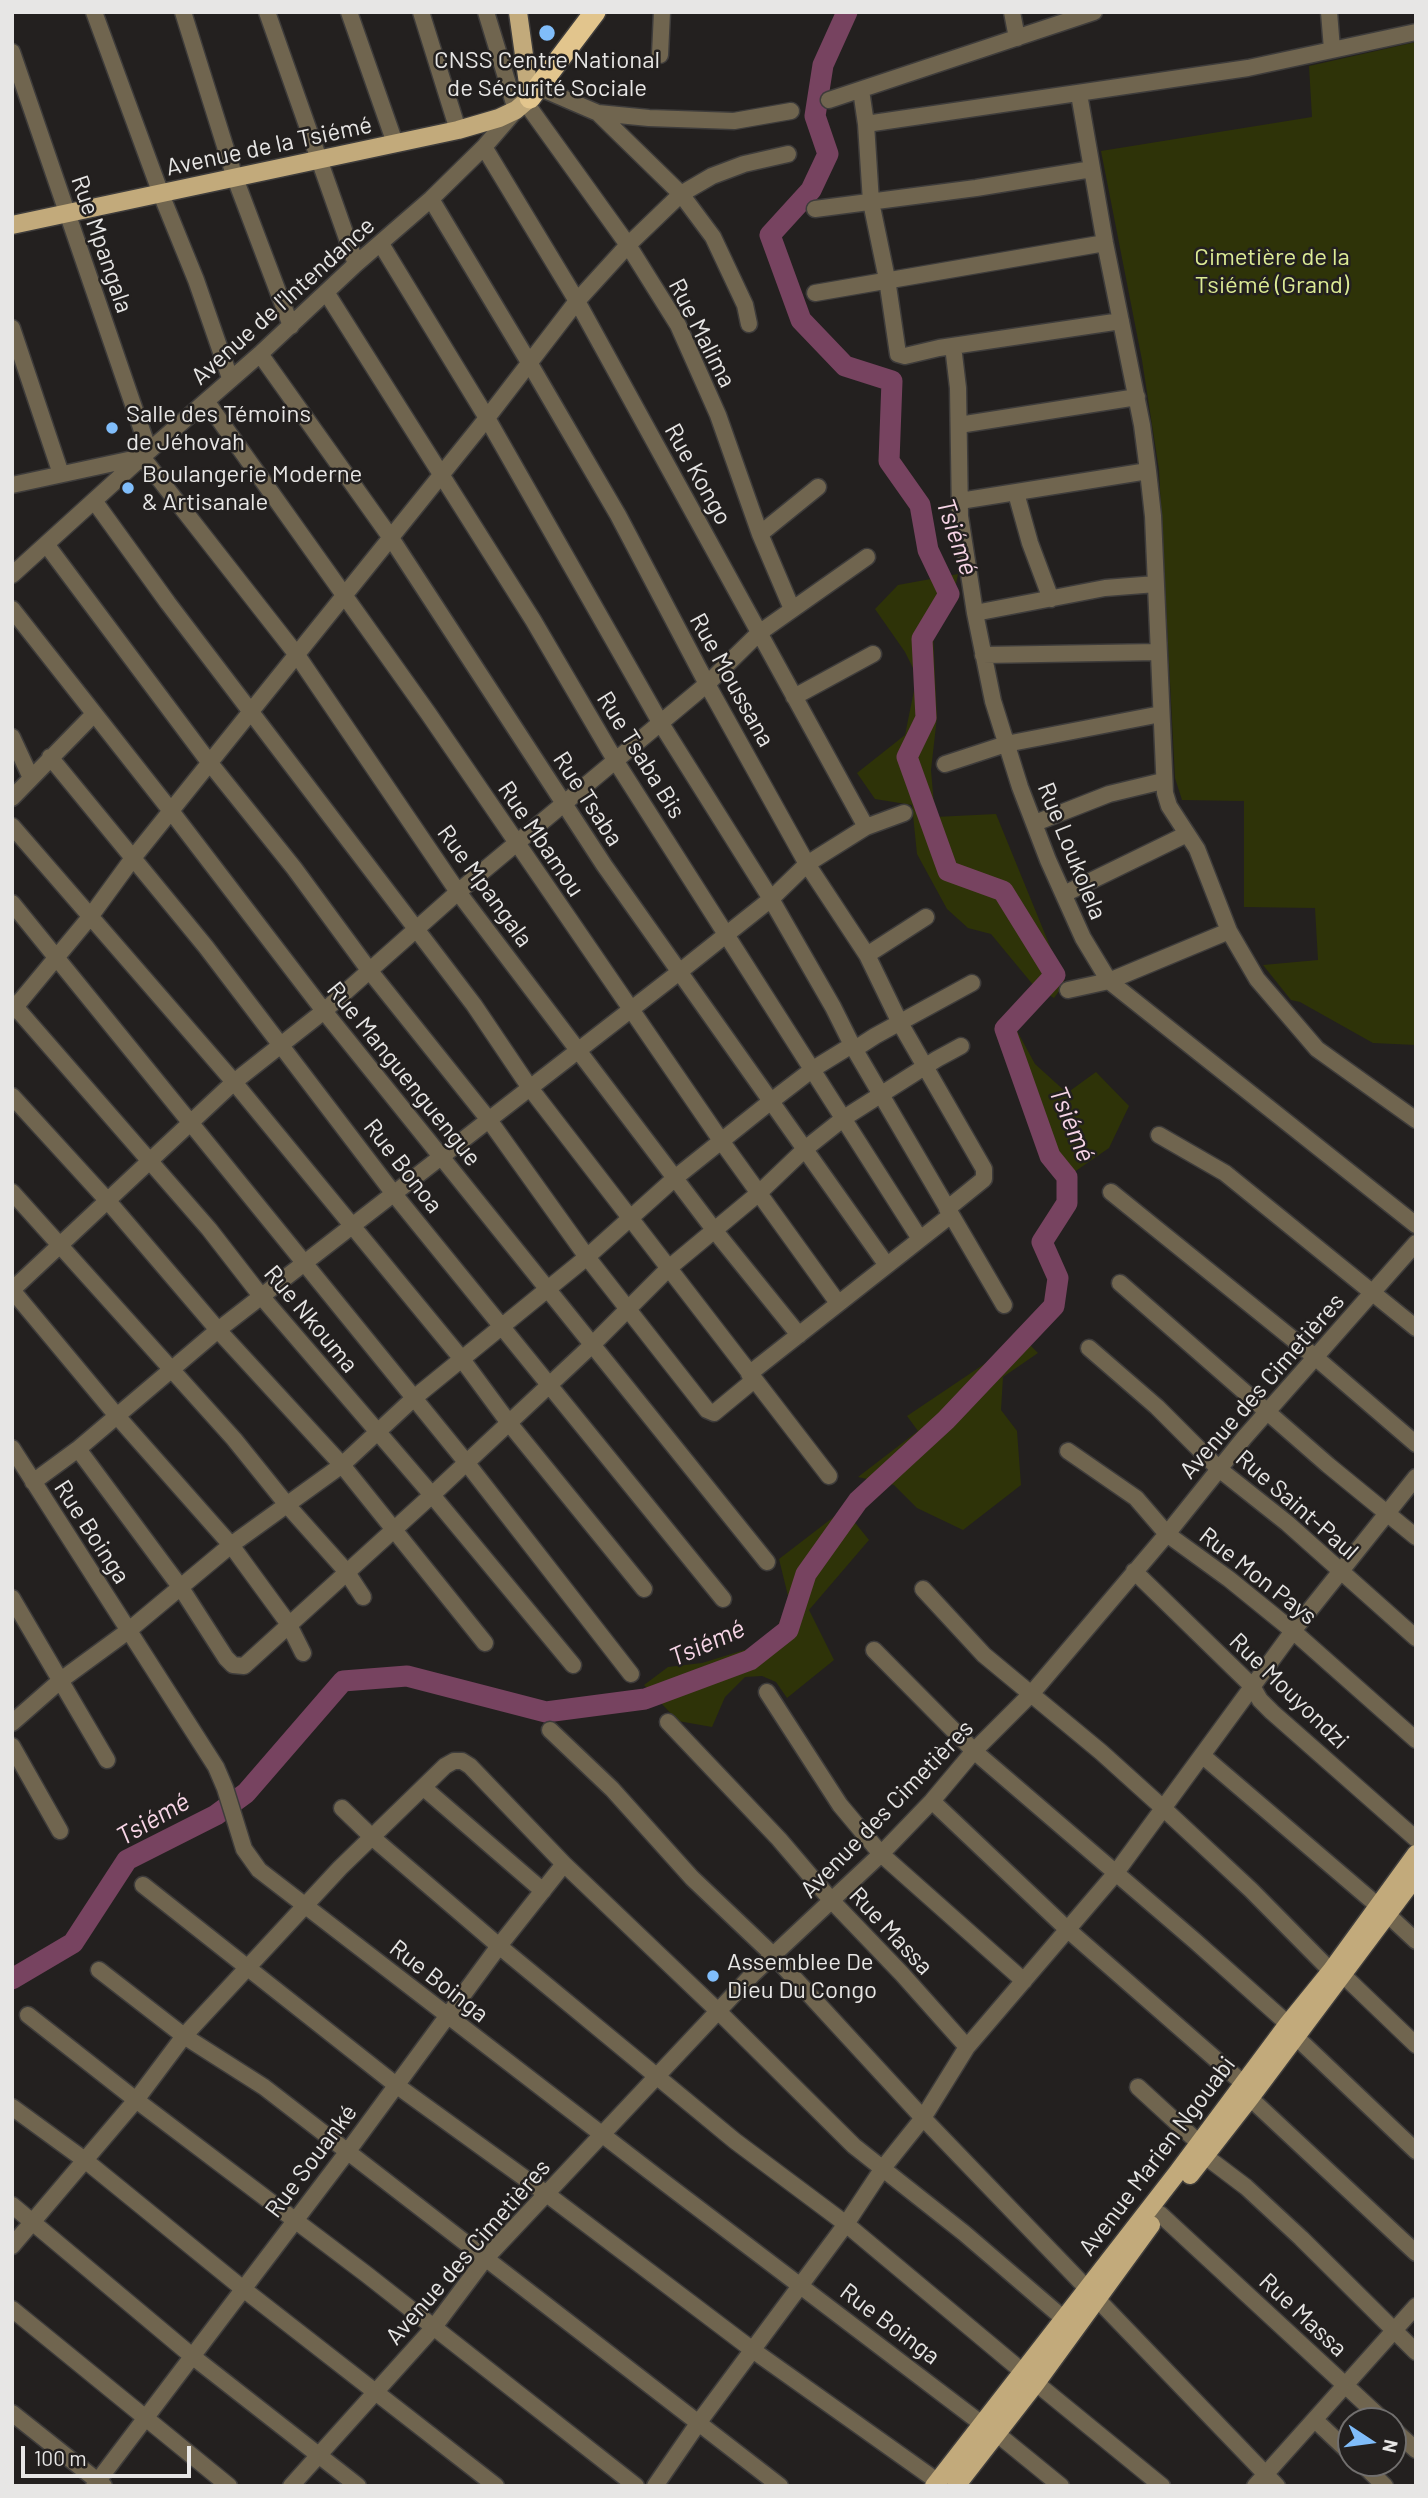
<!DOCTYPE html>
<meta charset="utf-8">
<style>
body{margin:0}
#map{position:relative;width:1428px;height:2498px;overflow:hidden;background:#23201f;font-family:Barlow,sans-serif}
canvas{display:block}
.frame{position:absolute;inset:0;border:14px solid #e7e6e5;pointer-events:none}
.north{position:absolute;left:1337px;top:2407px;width:70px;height:70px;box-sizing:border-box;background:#23201f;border:2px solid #716f6e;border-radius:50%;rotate:103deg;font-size:19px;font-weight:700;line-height:28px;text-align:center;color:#e7e6e5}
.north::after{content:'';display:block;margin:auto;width:24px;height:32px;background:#80bdfa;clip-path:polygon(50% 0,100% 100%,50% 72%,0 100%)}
.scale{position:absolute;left:21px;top:2446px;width:170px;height:32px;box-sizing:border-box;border:4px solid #e7e6e5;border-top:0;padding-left:9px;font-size:21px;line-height:24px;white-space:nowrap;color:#e7e6e5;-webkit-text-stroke:5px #23201f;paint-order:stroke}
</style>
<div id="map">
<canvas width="1428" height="2498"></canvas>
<div class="frame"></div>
<div class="north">N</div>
<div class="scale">100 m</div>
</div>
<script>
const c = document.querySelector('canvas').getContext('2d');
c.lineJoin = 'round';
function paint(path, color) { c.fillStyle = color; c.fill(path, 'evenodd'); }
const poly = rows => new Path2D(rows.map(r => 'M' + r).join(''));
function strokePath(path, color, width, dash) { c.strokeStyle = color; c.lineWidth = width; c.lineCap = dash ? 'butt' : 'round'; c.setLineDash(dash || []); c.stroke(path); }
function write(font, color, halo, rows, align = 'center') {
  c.font = font + ' Barlow,sans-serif'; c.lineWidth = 5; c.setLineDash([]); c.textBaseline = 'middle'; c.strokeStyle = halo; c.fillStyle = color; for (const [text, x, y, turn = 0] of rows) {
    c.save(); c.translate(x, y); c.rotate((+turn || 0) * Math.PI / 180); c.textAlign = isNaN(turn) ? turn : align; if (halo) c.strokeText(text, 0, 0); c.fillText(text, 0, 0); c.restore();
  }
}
const green = poly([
 [1416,42,1416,1045,1373,1043,1300,1002,1291,1000,1263,965,1318,960,1315,908,1244,907,1244,801,1182,800,1175,778,1159,470,1142,360,1101,151,1312,117,1309,66],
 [958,574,951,609,933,633,937,717,931,770,935,817,996,814,1065,983,1054,998,1034,986,991,934,968,928,947,909,917,854,912,805,875,799,857,773,905,735,917,676,905,652,875,609,898,585],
 [1016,1029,1035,1064,1067,1093,1096,1072,1129,1106,1109,1148,1067,1177,1004,1046],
 [1023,1338,1038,1353,1003,1377,1001,1410,1017,1431,1021,1485,963,1530,917,1508,894,1485,858,1477,918,1431,907,1416],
 [844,1509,869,1540,809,1610,834,1660,787,1698,776,1682,762,1676,745,1677,725,1697,712,1727,678,1721,644,1685,668,1667,702,1663,751,1648,777,1628,789,1600,779,1559]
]);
const river = poly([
 [12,1979,73,1943,127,1860,216,1815,246,1793,343,1681,407,1676,546,1712,645,1699,750,1660,788,1630,806,1574,858,1501,946,1420,1054,1306,1058,1278,1042,1242,1067,1203,1067,1177,1050,1156,1005,1029,1055,975,1003,891,948,871,907,757,926,718,922,639,949,594,928,550,920,505,889,461,892,381,845,366,801,320,770,235,811,190,828,154,815,116,823,65,847,12]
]);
const minor = poly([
 [94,12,161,194,196,280,230,378],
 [183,12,235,178,291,326],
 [267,12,356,264],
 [349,12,395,143],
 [421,12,458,130],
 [1012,12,1017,38],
 [1329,12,1332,49],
 [12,52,149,451],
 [660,55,662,12],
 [540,88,598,113,681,194,713,237,745,305,749,324],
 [861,90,866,124,871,202,887,279,898,354,905,356,939,348,1121,321],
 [1079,94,1105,243,1142,425,1148,471,1153,516,1165,793,1169,806,1197,849,1229,931,1257,979,1317,1049,1416,1120],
 [829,100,1094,12],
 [526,103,628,245,678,325,718,415,760,534,792,609],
 [598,113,649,118,734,121,791,111],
 [866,124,1248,68,1416,32],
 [484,147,577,301,866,827],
 [431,199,530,364,618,515,707,684,807,864,867,955,900,1023,984,1169,984,1179,947,1209],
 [815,209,976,188,1092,169],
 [381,244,487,418,660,722,771,899,833,1007,852,1045,1004,1305],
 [326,292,533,620,615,760,920,1239],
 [815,293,1105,243],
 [12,328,61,474],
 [953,346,958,388,960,516,975,613,993,701,1020,787,1048,860,1083,938,1109,981,1416,1225],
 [260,354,391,538,604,865,886,1264],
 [206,401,428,713,722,1142,838,1303],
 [959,425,1137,397],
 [12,485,142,457,297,655,458,892,715,1231,799,1335],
 [1016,493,1030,543,1051,599],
 [960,501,1148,471],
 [95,502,168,603,474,1005,530,1088,829,1476],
 [760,534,818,487],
 [46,544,209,762,294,868,369,970,489,1120,587,1257,707,1410,714,1413,754,1380],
 [12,575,142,457,260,354,356,264,431,199,484,147,516,110,486,12],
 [12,609,171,811,324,1011,767,1562],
 [975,613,1105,588,1156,584],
 [983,655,1158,652],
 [794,697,873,654],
 [12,737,31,778],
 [50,757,206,947,394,1194,723,1599],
 [945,764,1006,744,1161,714],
 [12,798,94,714],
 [1035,823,1109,794,1163,781],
 [12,826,234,1082,461,1358,509,1423,644,1589],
 [1064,894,1187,834],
 [12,903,466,1462,631,1674],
 [867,955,926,917],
 [1068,990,1109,981,1229,931],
 [12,1003,209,1229,261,1296,432,1495,573,1665],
 [12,1011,90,917,133,858,487,418,577,301,628,245,681,194,712,176,744,164,788,154],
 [855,1049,875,1036,972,983],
 [12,1096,107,1200,218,1330,342,1465,485,1643],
 [1159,1135,1225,1173,1416,1328],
 [12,1192,234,1439,288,1506,346,1571,363,1597],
 [1111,1192,1315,1357,1416,1444],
 [1120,1283,1328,1465,1416,1537],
 [1089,1348,1157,1407,1219,1469,1287,1523,1416,1638],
 [749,1374,951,1215],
 [12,1448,216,1767,225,1788,244,1849,259,1870,665,2183,982,2424],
 [78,1449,181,1588,226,1658,233,1665,244,1666,432,1495,592,1345,670,1267,759,1193,805,1149,844,1118,937,1059,961,1046],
 [1068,1451,1136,1498,1167,1534,1229,1579,1293,1631,1416,1740],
 [33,1482,78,1449,218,1330,678,973,771,899,807,864,866,827,904,813],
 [1134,1571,1252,1686,1260,1700,1272,1712,1416,1839],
 [923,1589,984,1655,1101,1752,1163,1808,1251,1890,1331,1971],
 [12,1598,107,1760],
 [874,1650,974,1751,1195,1941,1288,2024],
 [303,1653,288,1623,231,1545,117,1416,12,1290,234,1082,324,1011,458,892,707,684,759,633,867,557],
 [767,1692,840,1805,881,1854,1024,1981],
 [668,1722,779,1839,831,1900,902,1974,967,2047],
 [12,1723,61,1680,128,1631,231,1545,342,1465,414,1398,587,1257,675,1178,770,1102,813,1069,852,1045],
 [550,1730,612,1789,692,1878,773,1955,923,2118,1277,2486],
 [12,1746,60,1831],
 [1203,1756,1377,1905],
 [424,1788,543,1891],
 [932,1801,1067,1929,1244,2084],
 [342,1808,373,1838,499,1946,735,2141,846,2224,1023,2372],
 [143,1885,396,2085,548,2195,754,2351,937,2481],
 [1387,1914,1416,1941],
 [99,1970,184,2036,264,2087,780,2486],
 [1342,1974,1416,2045],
 [28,2015,136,2100,366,2274,636,2486],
 [1295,2036,1416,2151],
 [1138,2087,1199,2143],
 [1250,2098,1416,2253],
 [12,2107,86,2161,242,2288,496,2486],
 [1205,2156,1246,2187,1301,2238,1416,2352],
 [12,2205,192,2356,358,2486],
 [1160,2214,1384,2421],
 [12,2246,136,2100,184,2036,340,1868,445,1766,454,1761,462,1761,470,1766,564,1864,718,2011,854,2146,964,2233,1064,2319],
 [12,2309,229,2486],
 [1036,2383,1162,2486],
 [12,2413,104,2486],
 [1315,2420,1351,2454],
 [1393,2429,1416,2450],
 [996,2433,1061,2486],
 [1361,2463,1385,2486],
 [94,2486,348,2151,499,1946,564,1864],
 [291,2486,434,2327,485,2259,752,1975,881,1854,932,1801,974,1751,1032,1693,1167,1534,1244,1438,1416,1243],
 [655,2486,699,2422,846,2224,883,2168,923,2118,967,2047,1115,1874,1293,1631,1416,1477],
 [1255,2486,1416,2306]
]);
const major = poly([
 [12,225,458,130,499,118,516,110,530,98,518,12],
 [1190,2175,1250,2098,1416,1876],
 [934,2486,1177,2173,1288,2024,1331,1971,1416,1854],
 [956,2486,1036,2383,1151,2225]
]);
const highway = poly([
 [530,98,595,12]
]);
const markers = [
 [547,33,9,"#80bdfa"],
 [112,428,7,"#80bdfa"],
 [128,488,7,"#80bdfa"],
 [713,1976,7,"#80bdfa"]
];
const poiNames = [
 ["CNSS Centre National",547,60,"center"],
 ["de Sécurité Sociale",547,88,"center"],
 ["Salle des Témoins",126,414],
 ["de Jéhovah",126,442],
 ["Boulangerie Moderne",142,474],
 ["& Artisanale",142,502],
 ["Assemblee De",727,1962],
 ["Dieu Du Congo",727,1990]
];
const streetNames = [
 ["Avenue de la Tsiémé",269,146,-12],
 ["Rue Mpangala",102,244,71],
 ["Avenue de l'Intendance",283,301,-42],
 ["Rue Malima",702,333,63],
 ["Rue Kongo",698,474,61],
 ["Rue Moussana",732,680,61],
 ["Rue Tsaba Bis",641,755,58],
 ["Rue Tsaba",588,799,57],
 ["Rue Mbamou",541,839,56],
 ["Rue Loukolela",1072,851,68],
 ["Rue Mpangala",485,886,54],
 ["Rue Manguenguengue",404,1074,51],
 ["Rue Bonoa",403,1166,52],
 ["Rue Nkouma",311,1319,50],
 ["Avenue des Cimetières",1262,1386,-49],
 ["Rue Saint-Paul",1297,1505,41],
 ["Rue Boinga",92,1532,57],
 ["Rue Mon Pays",1258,1576,38],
 ["Rue Mouyondzi",1289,1691,44],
 ["Avenue des Cimetières",887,1809,-46],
 ["Rue Massa",891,1931,47],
 ["Rue Boinga",439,1981,38],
 ["Avenue Marien Ngouabi",1157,2156,-53],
 ["Rue Souanké",311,2161,-53],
 ["Avenue des Cimetières",468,2252,-49],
 ["Rue Massa",1303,2315,43],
 ["Rue Boinga",890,2324,37]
];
const parkNames = [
 ["Cimetière de la",1272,257],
 ["Tsiémé (Grand)",1272,285]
];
const waterNames = [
 ["Tsiémé",957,537,71],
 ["Tsiémé",1072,1124,67],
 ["Tsiémé",707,1643,-24],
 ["Tsiémé",153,1819,-30]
];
paint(green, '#2e3308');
strokePath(river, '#774360', 21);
strokePath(minor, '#3e3c3b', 19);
strokePath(major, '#3e3c3b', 21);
strokePath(highway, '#3e3c3b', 24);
strokePath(minor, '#70654f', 16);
strokePath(major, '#c2aa7b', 18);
strokePath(highway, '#e2c58d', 21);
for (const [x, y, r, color] of markers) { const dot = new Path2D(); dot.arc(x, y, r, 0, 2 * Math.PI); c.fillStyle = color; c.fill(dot); strokePath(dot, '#23201f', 2.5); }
write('24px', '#e7e6e5', '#23201f', poiNames, 'left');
write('24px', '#e7e6e5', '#23201f', streetNames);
write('24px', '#dceb95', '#23201f', parkNames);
write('italic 26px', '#f7d5e6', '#23201f', waterNames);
</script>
